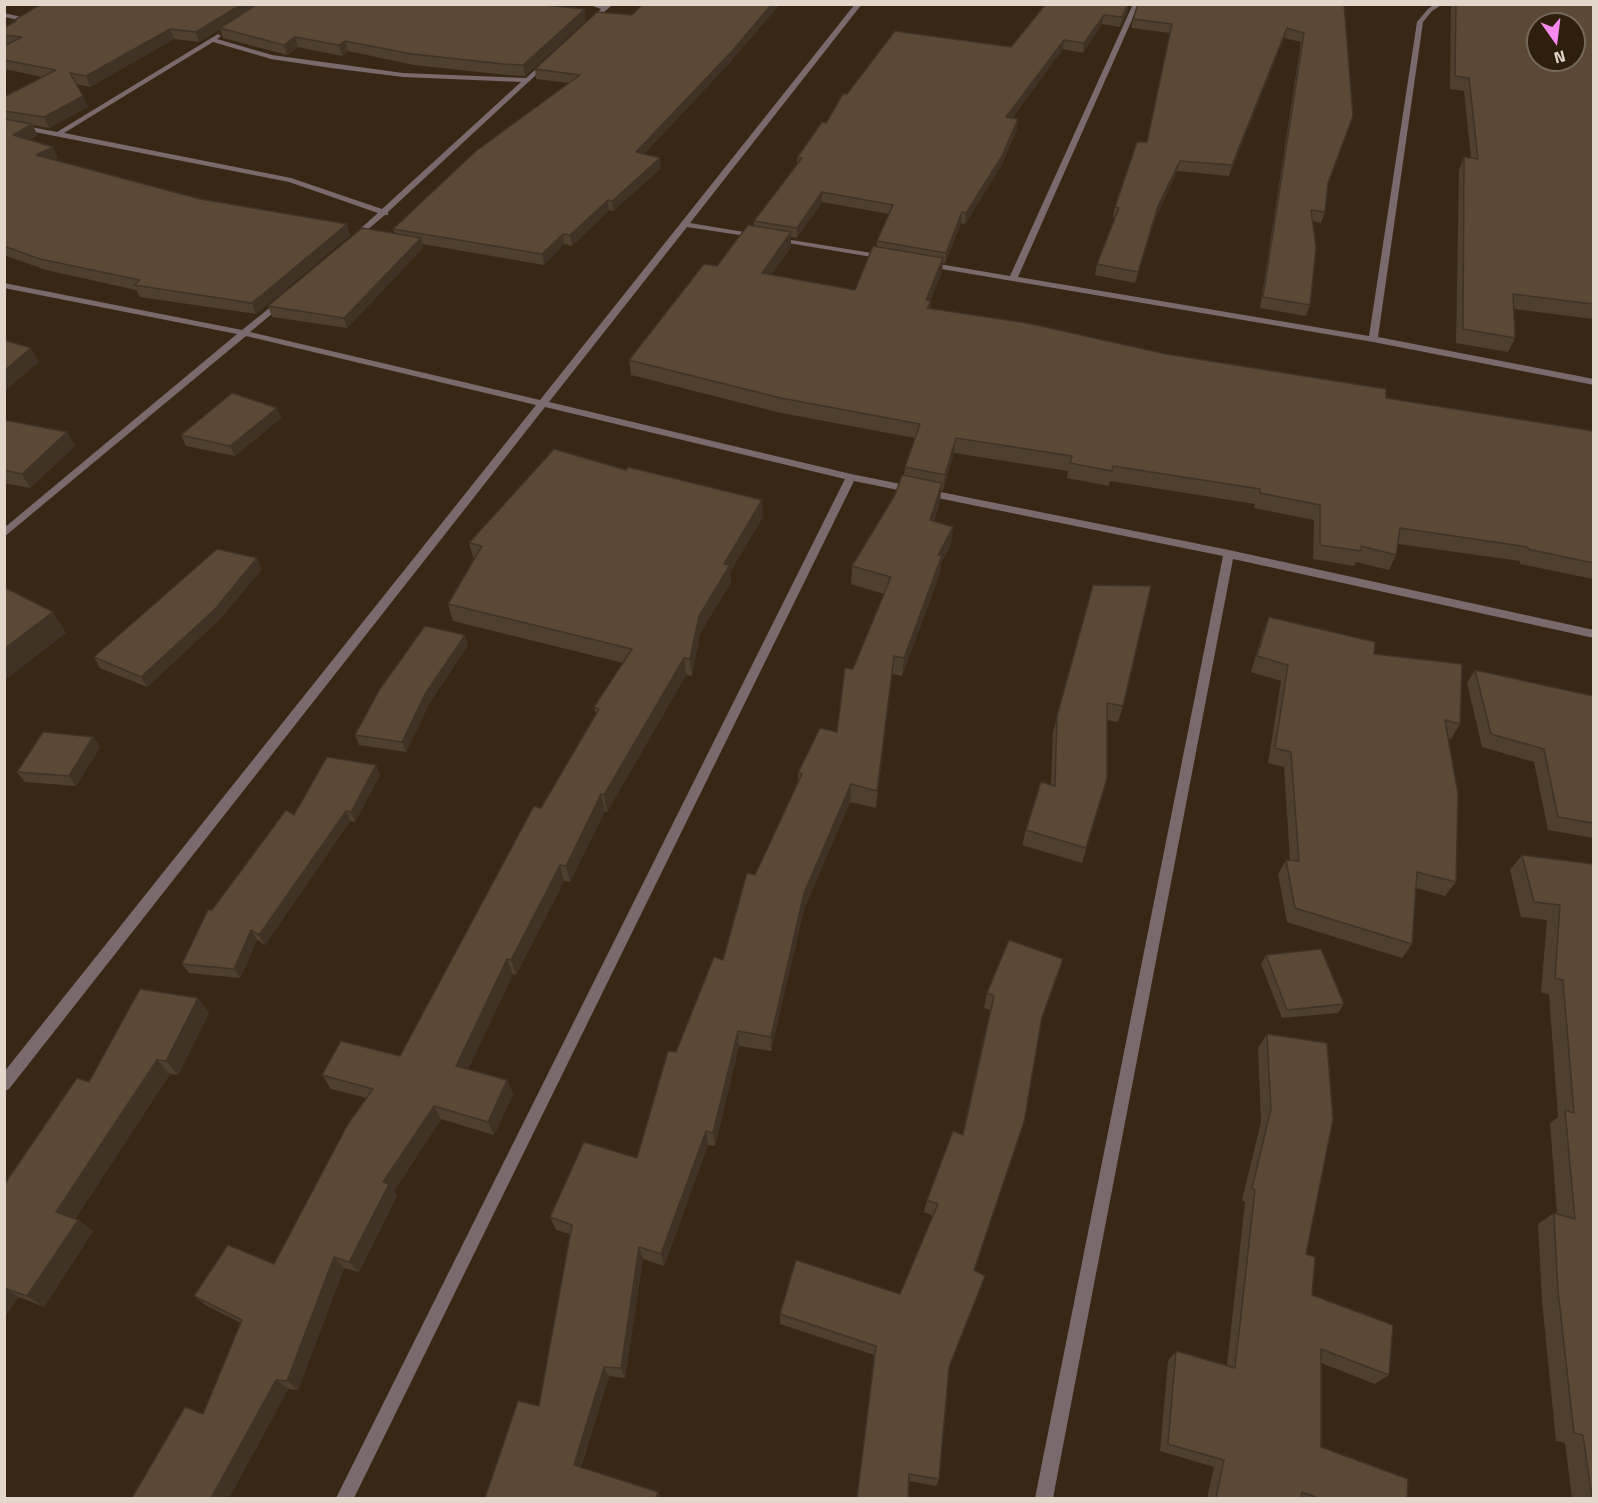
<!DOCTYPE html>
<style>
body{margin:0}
#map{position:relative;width:1598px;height:1503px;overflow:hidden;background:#382715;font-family:"Titillium Web",sans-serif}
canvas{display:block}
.frame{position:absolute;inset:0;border:6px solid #e3d7cc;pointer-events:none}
.north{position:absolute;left:1526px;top:12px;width:60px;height:60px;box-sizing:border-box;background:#2e1e0c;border:2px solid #766859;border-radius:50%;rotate:166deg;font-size:16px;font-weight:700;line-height:24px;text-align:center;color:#e3d7cc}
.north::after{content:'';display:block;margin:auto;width:21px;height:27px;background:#f589ee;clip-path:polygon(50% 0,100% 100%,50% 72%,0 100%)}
</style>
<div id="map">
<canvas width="1598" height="1503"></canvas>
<div class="frame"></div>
<div class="north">N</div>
</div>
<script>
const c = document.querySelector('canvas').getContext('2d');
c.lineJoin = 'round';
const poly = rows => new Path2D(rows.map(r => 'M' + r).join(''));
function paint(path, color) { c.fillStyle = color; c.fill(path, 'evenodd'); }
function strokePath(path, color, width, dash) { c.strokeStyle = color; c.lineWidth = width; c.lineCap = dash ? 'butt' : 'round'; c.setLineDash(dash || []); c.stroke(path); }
const street = poly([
 [587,4,605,6,613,4,591,24,588,22,601,9,587,4],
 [855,4,862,4,690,223,756,234,759,234,759,238,687,227,549,402,851,474,1229,550,1594,630,1594,638,1233,559,1053,1498,1035,1498,1223,556,854,481,354,1498,336,1498,845,479,545,407,9,1089,4,1091,4,1072,536,405,246,336,4,537,4,528,237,334,4,288,4,283,242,330,282,298,285,299,285,303,250,332,540,400,855,4],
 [1133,4,1139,4,1018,277,1369,336,1417,22,1428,9,1435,4,1443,4,1432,11,1423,22,1378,337,1594,379,1594,385,1373,342,924,266,924,262,927,262,1010,276,1133,4],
 [4,13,26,18,27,19,24,21,4,17,4,13],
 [218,34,221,36,217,39,272,55,403,73,526,78,545,61,550,62,388,212,388,215,385,215,354,241,351,241,351,237,378,213,289,182,4,126,4,122,57,132,218,34],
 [213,42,271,59,331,68,403,77,521,82,382,209,291,178,64,133,213,42],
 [773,237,884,255,888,257,884,259,776,241,772,239,773,237]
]);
const wall = poly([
 [643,4,780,4,732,60,644,154,661,168,613,211,609,210,572,246,564,244,544,265,422,244,423,248,347,328,272,317,268,306,395,234,393,229,569,83,536,79,535,69,632,15],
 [1046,4,1131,4,1128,5,1127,13,1120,27,1102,24,1083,53,1063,49,1012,118,1018,119,1017,129,1001,166,965,224,961,223,945,263,943,263,942,272,930,301,931,301,931,308,1166,354,1386,398,1593,431,1593,579,1520,564,1520,561,1398,544,1396,555,1389,570,1356,562,1354,566,1313,559,1314,520,1254,508,1255,504,1110,481,1109,486,1067,478,1068,471,954,453,943,490,941,490,940,501,934,521,953,527,951,545,941,563,940,573,902,676,892,674,876,808,850,802,804,909,771,1051,739,1046,715,1146,708,1145,664,1266,643,1259,625,1378,609,1376,581,1467,658,1492,661,1498,485,1498,539,1406,570,1234,556,1230,550,1217,637,1158,676,1052,723,960,755,875,798,783,798,773,837,732,853,669,884,594,851,584,852,566,895,495,904,475,905,467,915,438,781,413,631,375,629,360,754,226,754,221,797,164,797,158,826,123,847,94,1011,47],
 [822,202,889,214,877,241,877,247,855,290,771,275,791,247,791,237,797,238],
 [1344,4,1325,212,1321,223,1312,221,1310,305,1306,316,1260,308,1301,42,1284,38,1229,176,1177,171,1156,217,1135,283,1095,275,1097,264,1115,218,1113,217,1115,207,1147,142,1170,33,1131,28,1133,19],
 [1451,4,1593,4,1593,319,1514,309,1515,338,1508,352,1456,343,1459,170,1464,157,1471,158,1464,91,1450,89],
 [586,20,525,76,506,75,414,65,348,51,342,56,298,47,287,55,223,38,220,29,199,42,174,39,90,87,76,84,88,107,49,128,33,125,37,135,29,140,58,158,53,160,200,199,350,235,256,314,140,297,136,290,46,270,4,255,4,97,43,77,4,69,4,46,8,45,4,44,4,28,14,23,13,21],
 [277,408,281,418,235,456,186,446,181,435],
 [4,420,67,432,75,446,30,488,4,483],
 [763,517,730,572,731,582,700,633,692,676,686,675,607,812,605,811,570,882,564,881,516,975,513,974,468,1069,507,1080,513,1094,494,1135,441,1119,394,1191,397,1196,359,1272,344,1268,298,1390,288,1389,229,1498,132,1498,203,1414,241,1323,207,1306,194,1296,274,1264,367,1098,331,1089,322,1075,400,1056,541,808,596,715,594,707,623,663,453,621,448,604,474,560,469,543],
 [262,569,220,619,147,687,100,668,94,657],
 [1093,585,1123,706,1118,722,1107,720,1107,778,1082,863,1022,845,1026,830,1051,785,1053,732],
 [1269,617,1374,654,1460,724,1451,739,1448,738,1456,882,1445,896,1416,888,1412,944,1402,958,1287,922,1278,874,1286,860,1290,860,1284,767,1268,763,1281,681,1251,672,1263,632],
 [468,645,429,704,406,752,359,745,355,735],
 [1475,670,1593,696,1593,838,1548,830,1534,762,1482,747,1467,683],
 [93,737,100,747,76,786,25,782,17,772],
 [380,775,355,822,350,821,265,945,257,940,240,978,189,973,182,964,212,910,294,815],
 [1522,855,1593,864,1593,1498,1572,1498,1565,1443,1556,1441,1542,1301,1538,1224,1554,1213,1557,1214,1550,1123,1558,1117,1549,995,1541,992,1547,920,1521,917,1510,870],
 [1266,955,1344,1004,1338,1013,1282,1018,1261,964],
 [1058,975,1041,1020,949,1368,939,1479,936,1486,909,1481,908,1498,857,1498,874,1355,780,1324,780,1314,900,1294,933,1216,924,1212,927,1200,962,1135,990,1010,984,1008,987,993],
 [198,998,209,1013,178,1075,170,1074,75,1219,78,1220,93,1231,44,1307,19,1297,4,1317,4,1185,89,1082],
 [1267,1034,1306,1254,1312,1295,1389,1375,1375,1384,1321,1363,1321,1447,1407,1498,1207,1498,1214,1467,1160,1451,1168,1361,1176,1351,1227,1365,1245,1202,1242,1200,1261,1122,1258,1048]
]);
const shadedWall = poly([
 [242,4,261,4,220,28,220,29,199,42,196,32],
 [772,4,780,4,732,60,637,162,636,152],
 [1128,4,1127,13,1120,27,1122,17],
 [585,9,586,20,525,76,523,65],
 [1104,15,1102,24,1083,53,1084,43],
 [1287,28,1284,38,1229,176,1232,165],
 [170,29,174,39,90,87,86,76],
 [295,37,298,47,287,55,284,45],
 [1064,40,1063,49,1005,127,1006,117],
 [345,41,348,51,342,56,339,45],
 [83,96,88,107,49,128,44,117],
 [1018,119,1017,129,1001,166,965,224,966,213],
 [32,124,37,135,18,145,13,135],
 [53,147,58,158,41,166,36,155],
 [660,158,661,168,613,211,612,201],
 [1180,161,1177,171,1156,217,1135,283,1138,272,1158,206],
 [822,192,822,202,797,238,797,228],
 [608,200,609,210,572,246,570,235],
 [962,212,961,223,945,263,946,253],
 [347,224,350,235,256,314,252,303],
 [791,232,791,247,762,288,762,273],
 [563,234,564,244,544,265,542,254],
 [421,238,423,248,347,328,344,318],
 [943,258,942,272,928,307,931,301,930,316,926,300],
 [31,348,39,362,4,392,4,371],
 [277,408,281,418,235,456,230,446],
 [67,432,75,446,30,488,22,474],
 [956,438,954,453,943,490,945,475],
 [942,483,940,501,928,538,930,520],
 [762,500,763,517,730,572,731,582,700,633,692,676,690,659,699,616,724,564],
 [953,527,951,545,941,563,940,573,902,676,904,658,938,555],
 [257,558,262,569,220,619,147,687,141,677],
 [53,612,66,633,4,681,4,649],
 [465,635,468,645,429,704,406,752,402,742,425,694],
 [894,656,892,674,876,808,877,791],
 [684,658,686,675,607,812,604,795],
 [93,737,100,747,76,786,69,776],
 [376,765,380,775,355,822,351,812],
 [851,784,850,802,804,909,771,1051,771,1037,804,893],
 [601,794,605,811,570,882,566,866],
 [346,811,350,821,265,945,259,935],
 [560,865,564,881,516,975,511,960],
 [251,930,257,940,240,978,234,969],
 [507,959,513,974,463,1080,456,1066],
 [198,998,209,1013,178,1075,166,1061],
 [738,1031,739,1046,715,1146,713,1133],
 [157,1060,170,1074,72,1223,56,1212],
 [507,1080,513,1094,494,1135,488,1122],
 [434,1106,441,1119,394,1191,397,1196,359,1272,349,1262,383,1182],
 [706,1131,708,1145,664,1266,661,1254],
 [78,1220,93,1231,44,1307,27,1296],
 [639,1247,643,1259,625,1378,621,1368],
 [334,1257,344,1268,298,1390,287,1381],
 [4,1288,19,1297,4,1317],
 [604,1367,609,1376,579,1472,574,1465],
 [276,1380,288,1389,229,1498,211,1498],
 [658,1492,661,1498,656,1498]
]);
const building = poly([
 [41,4,242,4,196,32,170,29,86,76,70,73,83,96,44,117,4,111,4,97,56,70,4,60,4,46,22,37,4,35,4,28,16,21,13,21,41,4],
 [257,4,533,4,585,9,523,65,504,64,412,54,345,41,339,45,295,37,284,45,220,28,257,4],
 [643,4,772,4,732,51,636,152,660,158,612,201,608,200,570,235,563,234,542,254,393,229,476,151,580,75,535,69,597,12,632,15,643,4],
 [1046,4,1128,4,1122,17,1104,15,1084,43,1064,40,1006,117,1018,119,1002,156,966,213,962,212,946,253,877,241,893,205,822,192,797,228,754,221,802,158,797,158,822,122,826,123,843,94,847,94,895,31,1011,47,1046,4],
 [1138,4,1344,4,1353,116,1328,183,1325,212,1311,210,1316,248,1310,305,1263,297,1304,33,1287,28,1232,165,1180,161,1158,206,1138,272,1097,264,1119,208,1115,207,1137,142,1147,142,1172,24,1133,19,1138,4],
 [1456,4,1593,4,1593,304,1513,294,1515,338,1463,329,1464,157,1478,159,1469,78,1455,76,1456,4],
 [1538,24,1574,24,1574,60,1538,60,1538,24],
 [4,119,32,124,13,135,53,147,36,155,200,199,347,224,252,303,134,285,140,280,40,259,4,246,4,119],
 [748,225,791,232,762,273,855,290,873,246,943,258,926,300,931,301,927,308,1027,323,1166,354,1386,389,1386,398,1593,431,1593,563,1528,549,1528,547,1400,528,1396,555,1361,546,1361,551,1320,545,1320,505,1260,493,1260,489,1113,466,1112,471,1070,463,1072,456,956,438,945,475,905,467,920,424,781,398,629,360,704,264,717,266,748,225],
 [362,228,421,238,344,318,268,306,362,228],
 [4,340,31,348,4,371,4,340],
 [232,393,277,408,230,446,181,435,232,393],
 [4,420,67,432,22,474,4,470,4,420],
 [554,449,626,470,628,467,762,500,724,564,730,565,699,616,690,659,684,658,604,795,601,794,566,866,560,865,511,960,507,959,456,1066,507,1080,488,1122,434,1106,383,1182,389,1184,349,1262,334,1257,287,1381,276,1380,211,1498,132,1498,185,1407,203,1414,242,1320,194,1296,228,1245,274,1264,348,1124,373,1089,322,1075,341,1041,400,1056,534,806,541,808,599,709,594,707,632,649,448,604,482,546,469,543,554,449],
 [902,475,942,483,930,520,953,527,938,555,942,555,904,658,894,656,877,791,851,784,804,893,771,1037,738,1031,713,1133,706,1131,661,1254,639,1247,621,1368,604,1367,574,1465,658,1492,656,1498,485,1498,518,1401,539,1406,572,1225,550,1217,584,1142,637,1158,668,1051,676,1052,714,957,723,960,747,873,755,875,802,774,798,773,820,728,837,732,845,668,853,669,891,577,852,566,895,495,902,475],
 [217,549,257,558,215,609,141,677,94,657,217,549],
 [1093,585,1151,586,1123,706,1107,703,1107,778,1086,848,1026,830,1041,782,1055,786,1057,716,1093,585],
 [4,587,53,612,4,649,4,587],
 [1269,617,1375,642,1374,654,1462,664,1460,724,1445,720,1458,794,1456,882,1417,872,1412,944,1295,908,1286,860,1299,861,1291,752,1275,748,1288,665,1257,656,1269,617],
 [425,626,465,635,425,694,402,742,355,735,380,689,425,626],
 [1475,670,1593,696,1593,823,1558,817,1544,749,1491,734,1475,670],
 [43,732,93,737,69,776,17,772,43,732],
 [327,757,376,765,351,812,346,811,259,935,251,930,234,969,182,964,208,910,212,910,286,810,294,815,327,757],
 [1522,855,1593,864,1593,1498,1592,1498,1583,1435,1574,1433,1558,1291,1554,1213,1575,1219,1565,1110,1574,1113,1563,980,1555,978,1560,905,1534,902,1522,855],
 [1009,940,1063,959,1042,1017,1024,1122,974,1270,985,1276,949,1367,939,1479,909,1474,908,1498,857,1498,876,1346,780,1314,796,1260,900,1294,938,1204,927,1200,953,1131,963,1135,994,996,987,993,1009,940],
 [1321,949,1344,1004,1287,1010,1266,955,1321,949],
 [140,989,198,998,166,1061,157,1060,56,1212,78,1220,27,1296,4,1288,4,1185,77,1078,89,1082,140,989],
 [1267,1034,1327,1043,1333,1119,1306,1254,1315,1257,1312,1295,1393,1325,1389,1375,1321,1349,1321,1447,1408,1479,1407,1498,1318,1498,1302,1492,1301,1498,1216,1498,1224,1460,1168,1444,1176,1351,1235,1368,1255,1190,1252,1188,1271,1109,1267,1034]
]);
paint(street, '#7a6a6d');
paint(wall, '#4e3f2e');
paint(shadedWall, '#403326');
paint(building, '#5b4936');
strokePath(building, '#403326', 1.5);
</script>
